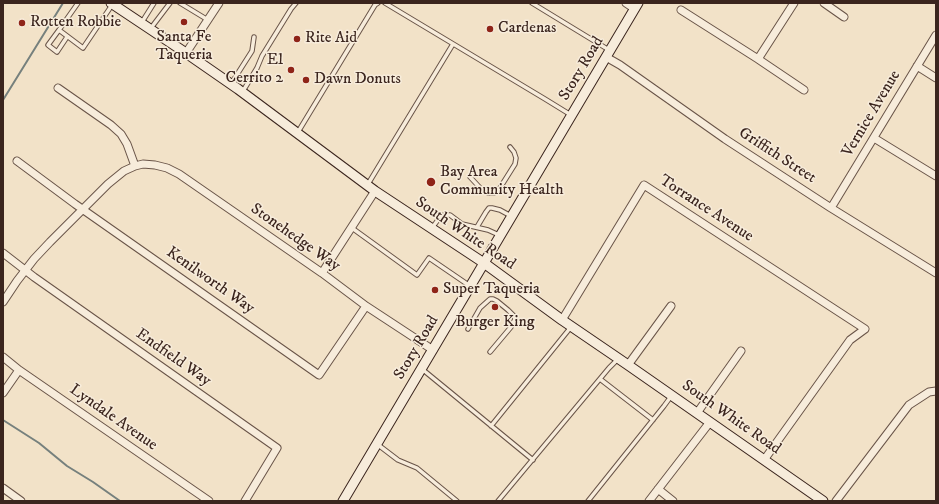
<!DOCTYPE html>
<style>
body{margin:0}
#map{position:relative;width:939px;height:504px;overflow:hidden;background:#f2e2c8;font-family:"IM FELL DW Pica",serif}
canvas{display:block}
.frame{position:absolute;inset:0;border:4px solid #3b251e;pointer-events:none}
</style>
<div id="map">
<canvas width="939" height="504"></canvas>
<div class="frame"></div>
</div>
<script>
const c = document.querySelector('canvas').getContext('2d');
c.lineJoin = 'round';
const poly = rows => new Path2D(rows.map(r => 'M' + r).join(''));
function strokePath(path, color, width, dash) { c.strokeStyle = color; c.lineWidth = width; c.lineCap = dash ? 'butt' : 'round'; c.setLineDash(dash || []); c.stroke(path); }
function write(font, color, halo, rows, align = 'center') {
  c.font = font + ' "IM FELL DW Pica",serif'; c.lineWidth = 3; c.setLineDash([]); c.textBaseline = 'middle'; c.strokeStyle = halo; c.fillStyle = color; for (const [text, x, y, turn = 0] of rows) {
    c.save(); c.translate(x, y); c.rotate((+turn || 0) * Math.PI / 180); c.textAlign = isNaN(turn) ? turn : align; if (halo) c.strokeText(text, 0, 0); c.fillText(text, 0, 0); c.restore();
  }
}
const stream = poly([
 [3,100,63,3],
 [3,420,39,443,67,466,93,482,120,501]
]);
const lane = poly([
 [78,3,59,30,83,48,112,5],
 [180,3,208,20],
 [385,3,545,99,571,115],
 [532,3,609,50],
 [142,22,154,3],
 [151,28,170,3],
 [59,30,48,45,57,52,67,37],
 [231,84,252,51,254,37],
 [243,91,257,68,262,56,291,9,296,3],
 [298,132,375,5,378,3],
 [470,177,483,191,488,193,494,193,498,191,515,164,516,158,514,152,510,147],
 [368,184,453,44],
 [477,227,486,212,489,208,492,208,500,210,511,216],
 [352,228,417,275,429,258,470,286],
 [432,228,440,217,444,215,450,215,462,224,488,230,499,235],
 [468,329,480,308,490,299,493,299,497,301,508,310,514,316,515,319,511,327,490,352],
 [422,369,533,460],
 [600,379,653,420],
 [491,426,571,327],
 [377,444,398,460,417,468,457,501],
 [498,501,609,368,618,359],
 [588,501,664,406,672,395]
]);
const street = poly([
 [626,3,635,9],
 [824,3,844,17],
 [681,10,758,59,804,90],
 [186,53,219,3],
 [606,57,620,65,725,139,831,208,936,273],
 [758,59,794,3],
 [917,66,936,78],
 [58,88,111,125,121,134,127,144,135,166],
 [874,138,936,176],
 [17,161,75,204,319,375,366,306],
 [831,208,936,35],
 [3,253,34,277,277,448,245,501],
 [322,273,375,191],
 [3,302,17,281,34,259,50,242,108,184,124,171,135,166,143,164,155,165,167,168,179,174,322,273,366,306,433,350],
 [562,320,644,185,865,329,850,340,764,460],
 [3,357,19,370,209,501],
 [628,365,671,306],
 [3,393,19,370],
 [697,413,741,351],
 [3,488,21,501],
 [658,489,673,501],
 [649,501,710,422],
 [836,501,909,405,929,392,936,391]
]);
const secondary = poly([
 [111,3,186,53,238,89,375,191,484,263,562,320,628,365,823,501],
 [343,501,638,3]
]);
const markers = [
 [184,22,4,"#8f2418"],
 [22,23,4,"#8f2418"],
 [490,29,4,"#8f2418"],
 [297,39,4,"#8f2418"],
 [291,70,4,"#8f2418"],
 [306,80,4,"#8f2418"],
 [431,182,5,"#8f2418"],
 [435,290,4,"#8f2418"],
 [495,307,4,"#8f2418"]
];
const poiNames = [
 ["Rotten Robbie",30,23],
 ["Cardenas",498,29],
 ["Santa Fe",184,38,"center"],
 ["Taqueria",184,56,"center"],
 ["Rite Aid",305,39],
 ["El",283,61,"right"],
 ["Cerrito 2",283,79,"right"],
 ["Dawn Donuts",314,80],
 ["Bay Area",440,173],
 ["Community Health",440,191],
 ["Super Taqueria",443,290],
 ["Burger King",495,323,"center"]
];
const streetNames = [
 ["Story Road",582,69,-59],
 ["Vernice Avenue",872,114,-59],
 ["Griffith Street",777,156,33],
 ["Torrance Avenue",706,209,33],
 ["South White Road",465,234,34],
 ["Stonehedge Way",295,238,35],
 ["Kenilworth Way",210,281,35],
 ["Story Road",417,348,-59],
 ["Endfield Way",173,358,35],
 ["Lyndale Avenue",113,418,35],
 ["South White Road",731,418,35]
];
strokePath(stream, '#76807d', 2);
strokePath(lane, '#695448', 5.5);
strokePath(street, '#695448', 9);
strokePath(secondary, '#3b251e', 11);
strokePath(lane, '#f7ecdb', 3.5);
strokePath(street, '#f7ecdb', 7);
strokePath(secondary, '#f7ecdb', 9);
for (const [x, y, r, color] of markers) { const dot = new Path2D(); dot.arc(x, y, r, 0, 2 * Math.PI); c.fillStyle = color; c.fill(dot); strokePath(dot, '#f7ecdb', 1.5); }
write('16px', '#3b251e', '#f7ecdb', poiNames, 'left');
write('16px', '#3b251e', '#f7ecdb', streetNames);
</script>
